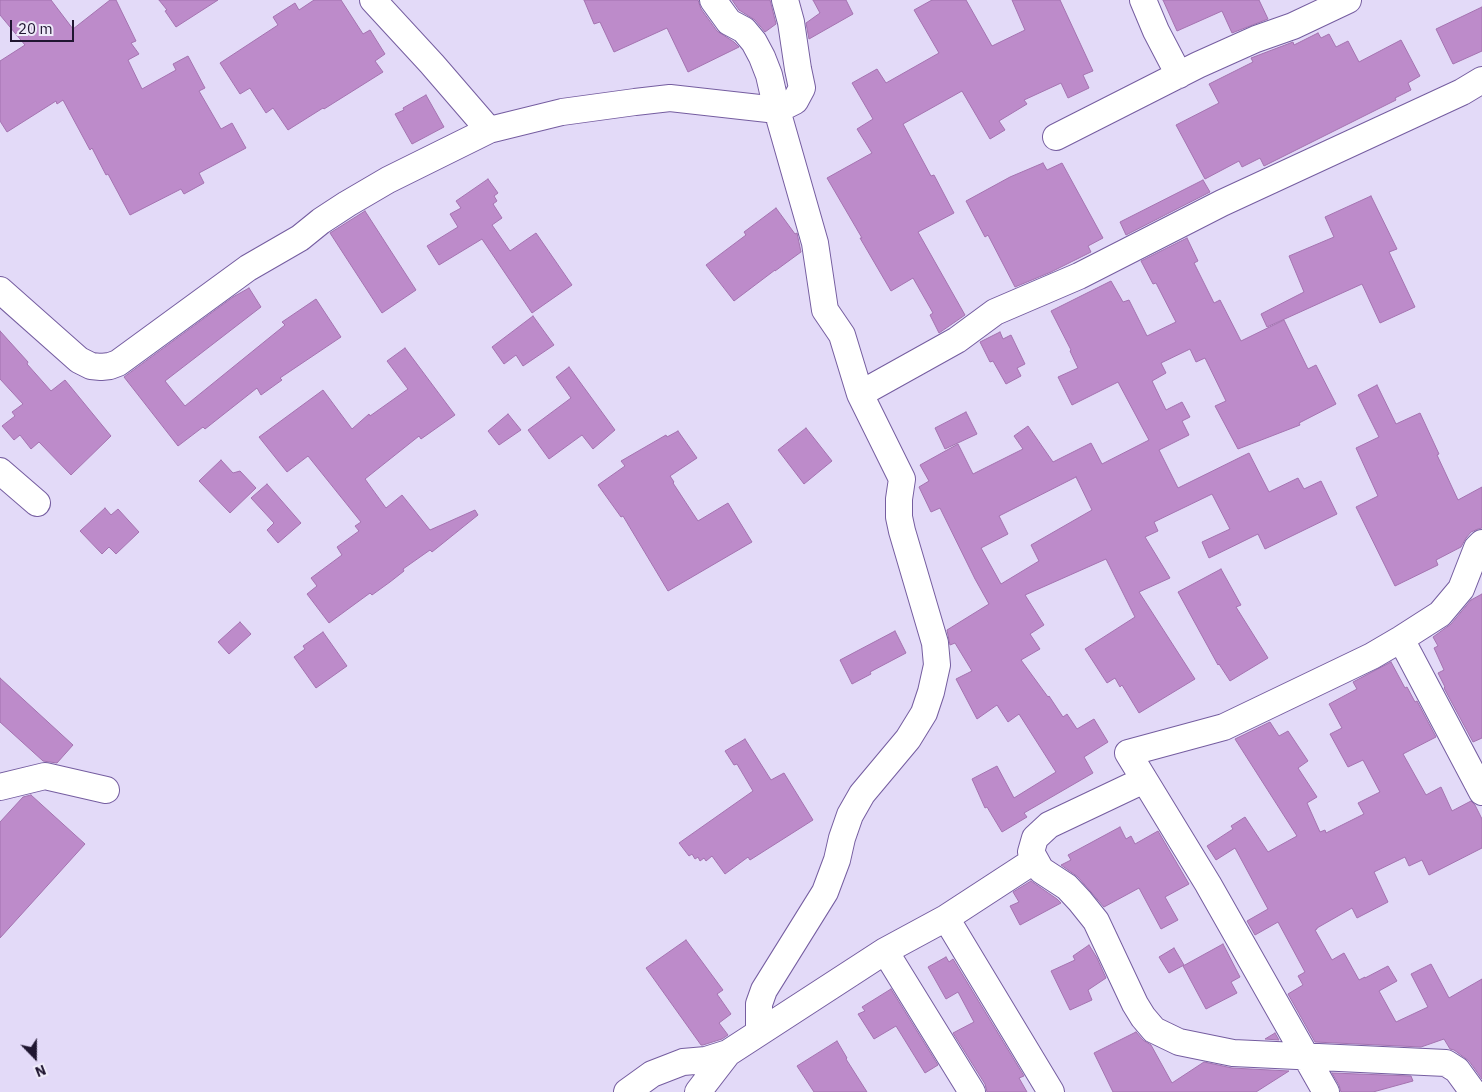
<!DOCTYPE html>
<style>
body{margin:0}
#map{position:relative;width:1482px;height:1092px;overflow:hidden;background:#e3daf8;font-family:"IBM Plex Sans",sans-serif}
canvas{display:block}
.north{position:absolute;left:10px;top:1032px;width:50px;height:50px;-webkit-text-stroke:4px #eeeaf9;paint-order:stroke;rotate:158deg;font-size:14px;font-weight:700;line-height:20px;text-align:center;color:#201631}
.north::after{content:'';display:block;margin:auto;width:18px;height:22px;background:#201631;clip-path:polygon(50% 0,100% 100%,50% 72%,0 100%)}
.scale{position:absolute;left:10px;top:20px;width:64px;height:22px;box-sizing:border-box;border:2px solid #201631;border-top:0;padding-left:6px;font-size:15px;line-height:18px;white-space:nowrap;color:#201631;-webkit-text-stroke:4px #eeeaf9;paint-order:stroke}
</style>
<div id="map">
<canvas width="1482" height="1092"></canvas>
<div class="north">N</div>
<div class="scale">20 m</div>
</div>
<script>
const c = document.querySelector('canvas').getContext('2d');
c.lineJoin = 'round';
function paint(path, color) { c.fillStyle = color; c.fill(path, 'evenodd'); }
const poly = rows => new Path2D(rows.map(r => 'M' + r).join(''));
function strokePath(path, color, width, dash) { c.strokeStyle = color; c.lineWidth = width; c.lineCap = dash ? 'butt' : 'round'; c.setLineDash(dash || []); c.stroke(path); }
const building = poly([
 [0,0,51,0,73,29,110,0,116,0,136,41,131,43,139,54,128,60,142,89,176,70,173,64,188,56,205,88,199,91,221,129,232,123,246,148,199,173,204,183,184,194,181,189,130,215,108,174,106,175,92,148,90,150,63,100,57,104,56,101,7,132,0,121,0,61,25,45,0,15,0,0],
 [159,0,218,0,176,27,165,11,167,10,159,0],
 [314,0,341,0,363,34,370,30,385,54,375,61,383,72,324,109,323,108,288,130,273,108,266,113,250,88,240,94,220,63,278,25,273,17,295,3,299,10,314,0],
 [584,0,698,0,701,9,717,31,734,42,739,47,688,72,667,28,614,52,600,22,594,24,584,0],
 [732,0,770,0,776,24,765,32,755,20,739,10,732,0],
 [813,0,846,0,853,14,809,39,806,23,820,13,813,0],
 [932,0,966,0,992,46,1025,30,1012,0,1060,0,1093,71,1083,75,1089,88,1068,98,1061,83,1024,100,1027,104,999,121,1005,130,990,139,962,91,903,124,931,176,934,175,954,213,918,232,965,315,939,333,930,315,933,313,913,278,891,291,860,238,862,238,827,178,872,153,857,129,873,119,852,83,877,69,886,83,939,53,914,10,932,0],
 [1163,0,1259,0,1268,19,1232,33,1222,11,1177,31,1163,0],
 [1482,7,1482,51,1453,64,1436,29,1482,7],
 [1318,33,1321,38,1329,34,1336,47,1348,41,1359,62,1401,40,1420,76,1408,83,1411,90,1395,98,1396,100,1264,166,1260,158,1242,167,1239,161,1205,179,1176,125,1219,103,1209,84,1253,62,1251,58,1293,42,1294,45,1318,33],
 [426,95,444,127,412,144,395,114,404,110,403,108,426,95],
 [1043,163,1047,170,1062,163,1103,238,1088,246,1091,252,1051,272,1015,287,988,235,985,237,966,201,1010,177,1043,163],
 [488,179,498,193,494,196,497,201,493,204,502,218,492,225,510,251,536,233,572,285,532,313,482,239,439,265,427,246,458,227,450,214,461,208,456,201,488,179],
 [1203,180,1210,192,1126,235,1120,222,1203,180],
 [1371,196,1397,249,1389,252,1415,307,1380,323,1362,284,1267,327,1261,314,1304,292,1289,256,1334,237,1325,217,1371,196],
 [776,208,795,234,797,233,801,252,775,271,775,270,734,301,706,265,746,235,744,232,776,208],
 [365,211,416,290,382,313,330,233,365,211],
 [1187,238,1198,261,1194,263,1214,303,1220,300,1241,341,1284,320,1308,369,1316,365,1336,404,1299,423,1300,425,1238,449,1215,406,1226,401,1205,358,1196,362,1190,349,1161,363,1166,373,1152,381,1166,410,1182,402,1190,417,1182,421,1189,435,1159,450,1178,488,1249,453,1269,492,1298,478,1304,489,1321,481,1337,514,1265,549,1258,534,1209,558,1202,542,1230,529,1212,494,1154,522,1158,531,1145,537,1170,578,1139,592,1195,679,1139,713,1122,685,1120,687,1115,678,1107,683,1085,649,1135,617,1106,559,1025,595,1044,625,1030,634,1040,649,1021,660,1048,697,1049,696,1063,717,1067,714,1077,729,1094,719,1108,742,1084,757,1093,773,1024,813,1027,817,1002,832,987,807,985,808,972,779,997,766,1014,798,1056,772,1019,714,1008,722,997,705,977,719,956,679,972,671,955,643,950,645,947,630,989,604,975,579,940,508,931,512,919,487,929,481,920,465,958,444,973,474,1023,449,1014,436,1028,426,1053,462,1091,443,1102,464,1149,440,1118,382,1072,405,1058,377,1078,368,1070,351,1071,350,1051,311,1111,281,1123,302,1129,300,1147,336,1176,322,1156,283,1153,284,1141,261,1187,238],
 [1076,477,1092,510,1031,545,1039,561,1001,584,981,548,1008,534,999,516,1076,477],
 [249,288,261,307,165,381,185,406,285,325,282,322,316,299,341,337,280,378,282,380,261,395,257,388,205,429,203,427,178,446,124,377,233,297,249,288],
 [533,316,554,345,523,366,516,355,504,364,492,347,533,316],
 [0,331,28,362,27,364,51,391,65,380,111,436,71,475,39,442,31,449,20,435,14,440,2,426,15,416,12,412,23,404,0,379,0,331],
 [1000,332,1003,339,1011,335,1025,364,1017,368,1021,376,1006,384,993,361,990,362,980,342,1000,332],
 [405,348,455,415,421,439,419,436,365,479,386,508,402,495,430,530,475,510,478,515,432,552,430,550,403,569,404,571,390,582,372,595,370,593,329,623,307,594,317,586,311,578,342,555,337,547,359,531,355,526,361,522,308,456,287,472,259,437,323,390,352,429,369,414,370,416,408,389,387,361,405,348],
 [569,367,615,430,593,449,582,435,549,459,528,430,571,398,556,377,569,367],
 [1377,385,1396,424,1420,413,1439,454,1437,455,1458,500,1482,487,1482,528,1478,529,1471,532,1466,538,1461,547,1436,560,1438,565,1395,586,1356,507,1378,496,1356,448,1379,437,1358,395,1377,385],
 [966,412,977,434,945,449,935,428,966,412],
 [508,414,521,430,499,445,488,431,508,414],
 [806,428,832,461,804,484,778,450,806,428],
 [678,431,697,458,670,476,674,482,673,483,698,521,728,503,752,542,668,591,623,516,621,517,598,485,625,466,621,461,666,435,667,437,678,431],
 [221,460,233,473,240,471,256,488,230,513,199,481,221,460],
 [267,484,301,523,278,543,267,530,274,523,251,498,267,484],
 [105,508,111,515,118,509,139,532,116,554,109,547,102,554,80,531,105,508],
 [1221,569,1241,605,1236,607,1268,658,1230,681,1219,664,1218,665,1178,592,1221,569],
 [1482,594,1482,738,1473,742,1444,688,1445,687,1438,673,1444,670,1434,648,1438,646,1433,637,1451,624,1471,600,1482,594],
 [240,622,251,634,229,654,218,642,240,622],
 [895,631,906,653,870,672,871,674,852,684,840,660,895,631],
 [323,632,347,666,316,688,294,657,305,649,303,646,323,632],
 [1391,662,1405,688,1407,687,1415,702,1417,701,1436,737,1403,754,1426,795,1441,787,1452,811,1471,801,1475,805,1482,819,1482,848,1429,875,1422,860,1409,866,1405,857,1374,872,1388,902,1357,918,1352,908,1317,928,1317,929,1315,930,1332,960,1344,953,1359,980,1365,977,1365,978,1388,966,1397,981,1379,991,1396,1022,1428,1007,1411,974,1431,964,1449,998,1482,979,1482,1079,1469,1061,1454,1050,1450,1049,1444,1039,1421,1047,1315,1042,1288,994,1303,985,1298,976,1305,972,1278,922,1255,935,1247,921,1268,909,1235,848,1216,860,1207,846,1233,829,1231,826,1245,817,1268,852,1297,836,1235,739,1270,722,1279,736,1288,731,1308,761,1298,768,1317,797,1307,803,1320,832,1325,830,1326,833,1364,814,1358,803,1380,792,1363,760,1348,767,1330,734,1342,728,1329,704,1357,689,1353,682,1391,662],
 [0,678,73,745,57,763,43,761,0,722,0,678],
 [745,739,771,780,784,773,813,820,750,860,748,857,725,874,712,856,706,861,704,858,700,861,698,857,695,859,692,854,689,856,679,843,753,791,737,764,734,765,725,751,745,739],
 [31,795,85,844,0,938,0,822,23,797,31,795],
 [1120,827,1126,839,1131,836,1135,844,1158,831,1189,884,1165,897,1178,920,1161,929,1139,888,1104,907,1078,877,1061,865,1071,860,1068,855,1120,827],
 [1031,881,1057,899,1061,903,1020,925,1010,906,1019,902,1013,892,1031,881],
 [686,940,723,990,717,994,731,1014,719,1023,728,1035,722,1039,703,1045,701,1045,646,968,686,940],
 [1223,944,1240,977,1231,982,1237,993,1206,1009,1183,966,1223,944],
 [1089,945,1097,958,1106,978,1088,990,1092,1000,1070,1010,1051,971,1075,960,1073,956,1089,945],
 [1174,948,1184,965,1169,973,1159,957,1174,948],
 [946,957,949,962,953,959,1024,1076,1019,1078,1027,1092,987,1092,985,1084,953,1033,974,1022,958,992,946,999,928,967,946,957],
 [891,989,938,1065,925,1073,896,1026,874,1039,858,1014,865,1011,862,1007,891,989],
 [1136,1032,1143,1040,1151,1045,1172,1083,1204,1062,1232,1068,1289,1071,1256,1092,1113,1092,1094,1053,1136,1032],
 [1275,1033,1279,1040,1265,1039,1275,1033],
 [837,1041,847,1058,846,1059,867,1092,814,1092,797,1066,837,1041],
 [1332,1073,1411,1076,1413,1081,1373,1092,1341,1092,1339,1085,1332,1073]
]);
const minor = poly([
 [373,0,432,64,489,130],
 [713,0,729,22,744,30,754,42,762,57,769,75,777,110,815,243,825,310,842,335,860,394],
 [1143,0,1156,31,1179,75],
 [1056,137,1198,65,1256,39,1293,26,1348,0],
 [0,290,79,360,91,366,101,367,110,366,118,363,248,268,300,238,321,221,347,204,388,180,489,130,562,112,635,102,670,98,777,110,795,101,802,88,798,69,791,22,785,0],
 [0,471,37,503],
 [1401,639,1482,792],
 [1144,780,1049,825,1035,838,1031,852,1041,870,1067,887,1080,901,1096,921,1135,1004,1143,1017,1154,1030,1179,1042,1233,1053,1446,1063,1457,1070,1473,1092],
 [0,787,45,776,106,790],
 [946,918,1051,1092],
 [885,951,972,1092],
 [759,1032,759,1004,764,990,825,892,837,860,842,838,850,815,862,794,908,739,924,713,931,692,937,665,935,643,902,531,899,517,899,499,902,479,860,394,957,340,995,312,1079,276,1222,203,1462,92,1482,80],
 [627,1092,652,1074,683,1062,706,1060,728,1053,885,951,946,918,1035,860],
 [698,1092,728,1053],
 [1326,1092,1208,884,1128,753,1224,727,1372,656,1401,639,1440,614,1461,589,1477,548,1482,543]
]);
paint(building, '#bd8bca');
strokePath(building, '#a473b0', 1);
strokePath(minor, '#755da0', 28);
strokePath(minor, '#fff', 26);
</script>
